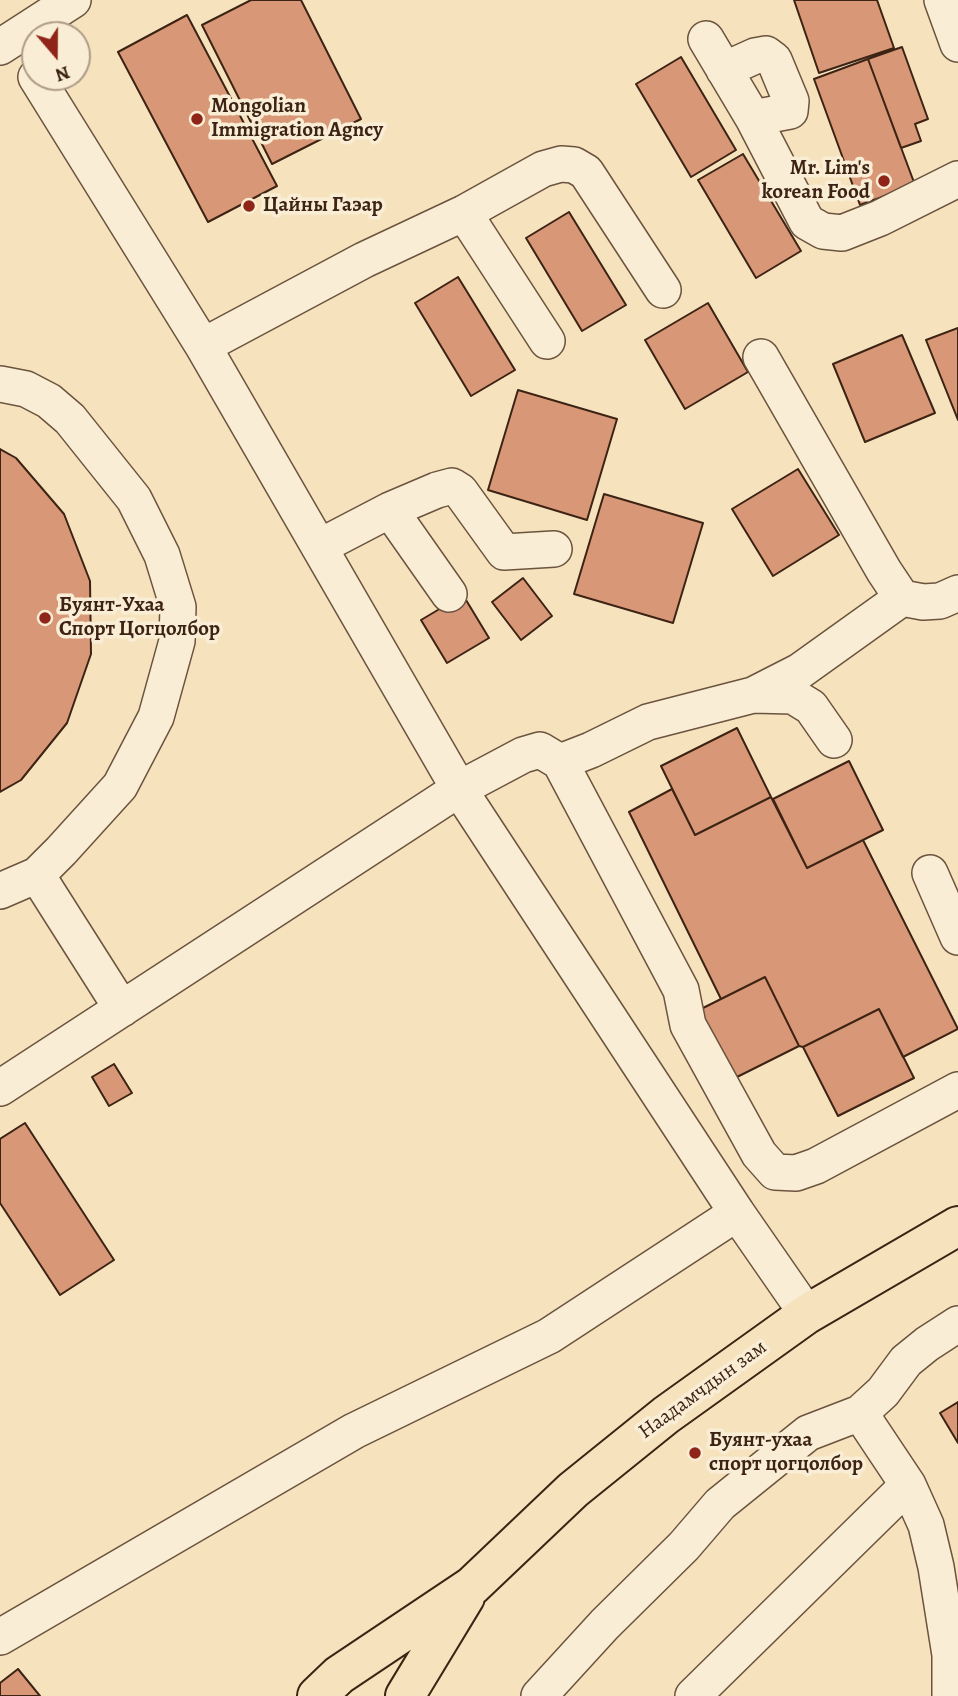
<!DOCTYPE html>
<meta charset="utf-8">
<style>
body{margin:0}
#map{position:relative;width:958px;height:1696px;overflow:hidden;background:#f6e3be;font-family:Alegreya,serif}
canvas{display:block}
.north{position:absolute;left:21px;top:21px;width:70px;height:70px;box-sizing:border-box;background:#f9edd5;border:2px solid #ae9c88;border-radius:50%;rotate:160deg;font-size:19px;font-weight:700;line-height:28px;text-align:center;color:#3d2314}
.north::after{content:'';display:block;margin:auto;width:24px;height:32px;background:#8f2418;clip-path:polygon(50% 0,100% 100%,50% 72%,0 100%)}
</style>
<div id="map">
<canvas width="958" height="1696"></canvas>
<div class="north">N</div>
</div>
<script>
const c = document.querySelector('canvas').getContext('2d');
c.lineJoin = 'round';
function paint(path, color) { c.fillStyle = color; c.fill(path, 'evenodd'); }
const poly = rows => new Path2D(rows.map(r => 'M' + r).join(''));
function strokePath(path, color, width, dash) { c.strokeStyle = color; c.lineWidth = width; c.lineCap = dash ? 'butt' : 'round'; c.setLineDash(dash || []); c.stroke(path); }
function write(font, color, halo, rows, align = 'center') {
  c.font = font + ' Alegreya,serif'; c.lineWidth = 7; c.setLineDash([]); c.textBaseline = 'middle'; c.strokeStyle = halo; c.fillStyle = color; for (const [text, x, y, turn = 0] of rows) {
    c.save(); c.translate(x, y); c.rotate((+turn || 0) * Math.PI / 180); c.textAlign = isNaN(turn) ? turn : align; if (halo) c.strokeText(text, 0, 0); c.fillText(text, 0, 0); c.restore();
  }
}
const building = poly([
 [251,0,301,0,361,119,272,164,202,25,251,0],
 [794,0,877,0,894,48,819,73,794,0],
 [187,15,277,186,208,222,118,52,187,15],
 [902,47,928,119,915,124,921,141,901,148,868,59,902,47],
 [681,57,736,150,691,177,636,84,681,57],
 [868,59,915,185,860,205,814,79,868,59],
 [743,154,801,251,756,278,698,180,743,154],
 [569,212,626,305,582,331,526,238,569,212],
 [458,277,515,370,471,396,415,303,458,277],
 [708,303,748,372,685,409,645,340,708,303],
 [958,328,958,420,926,340,958,328],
 [902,335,935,413,865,442,833,364,902,335],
 [518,390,617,419,587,520,488,490,518,390],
 [0,449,16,458,64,514,90,581,91,654,67,723,21,780,0,792,0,449],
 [798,469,839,535,773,576,732,509,798,469],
 [604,494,703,523,673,623,574,594,604,494],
 [523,578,552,616,521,640,492,602,523,578],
 [463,595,489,638,447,663,421,620,463,595],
 [737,728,771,797,695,835,661,766,737,728],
 [849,761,883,830,807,868,773,799,849,761],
 [672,789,695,835,771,797,807,868,863,840,958,1029,903,1057,879,1009,803,1047,799,1046,765,977,721,999,629,812,672,789],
 [765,977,799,1046,727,1082,693,1013,765,977],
 [879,1009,914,1078,838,1116,803,1047,879,1009],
 [114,1064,132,1093,109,1106,92,1077,114,1064],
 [25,1123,114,1260,60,1295,0,1203,0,1139,25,1123],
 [958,1402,958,1443,940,1413,958,1402],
 [18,1669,40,1696,0,1696,0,1683,18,1669]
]);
const minor = poly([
 [942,0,958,44],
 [706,39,753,118,807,222,823,231,842,233,880,218,958,179],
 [0,47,73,0],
 [724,70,755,56,766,54,774,60,791,101,790,111,753,118],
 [36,77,203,346,459,789,737,1213,807,1314],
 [464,213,547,341],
 [203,346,364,260,464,213,543,169,561,164,574,165,586,172,663,290],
 [761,357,884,571,902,598,923,602,940,601,958,593],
 [0,384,26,389,49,401,70,419,134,499,162,555,178,607,177,641,156,717,120,786,61,851,37,875,0,891],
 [390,510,449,594],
 [319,547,390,510,437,490,452,486,460,491,504,552,554,549],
 [902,598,800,671,753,695,648,722,591,750,560,762,681,990,688,1025,759,1154,775,1172,796,1173,816,1166,958,1090],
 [753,695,793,696,811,707,834,740],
 [930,873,958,937],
 [37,875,122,1009],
 [0,1088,459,789,523,755,540,750,560,762],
 [860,1413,883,1392,906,1361,927,1344,958,1324],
 [0,1637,354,1431,549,1336,737,1213],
 [539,1696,605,1624,684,1546,720,1504,808,1433,860,1413,908,1485,926,1525,936,1567,950,1655,950,1696],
 [693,1696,908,1485]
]);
const major = poly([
 [317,1696,339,1675,472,1586,573,1490,666,1415,807,1314,958,1226],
 [405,1696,465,1597]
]);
const markers = [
 [197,119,7,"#8f2418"],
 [884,181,7,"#8f2418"],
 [249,206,7,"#8f2418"],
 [45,618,7,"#8f2418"],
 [695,1453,7,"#8f2418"]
];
const poiNames = [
 ["Mongolian",211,107],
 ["Immigration Agncy",211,131],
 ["Mr. Lim's",870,169,"right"],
 ["korean Food",870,193,"right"],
 ["Цайны Гаэар",263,206],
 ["Буянт-Ухаа",59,606],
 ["Спорт Цогцолбор",59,630],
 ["Буянт-ухаа",709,1441],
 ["спорт цогцолбор",709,1465]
];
const streetNames = [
 ["Наадамчдын зам",703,1390,-36]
];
paint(building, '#d89877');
strokePath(building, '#3d2314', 2);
strokePath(minor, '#6b533e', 38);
strokePath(major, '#3d2314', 42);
strokePath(minor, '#f9edd5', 35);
strokePath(major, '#f6e3be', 38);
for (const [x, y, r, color] of markers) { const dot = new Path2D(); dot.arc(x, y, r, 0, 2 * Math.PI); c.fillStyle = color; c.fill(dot); strokePath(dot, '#f9edd5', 2.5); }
write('bold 21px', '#3d2314', '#f9edd5', poiNames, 'left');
write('21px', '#3d2314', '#f9edd5', streetNames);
</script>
